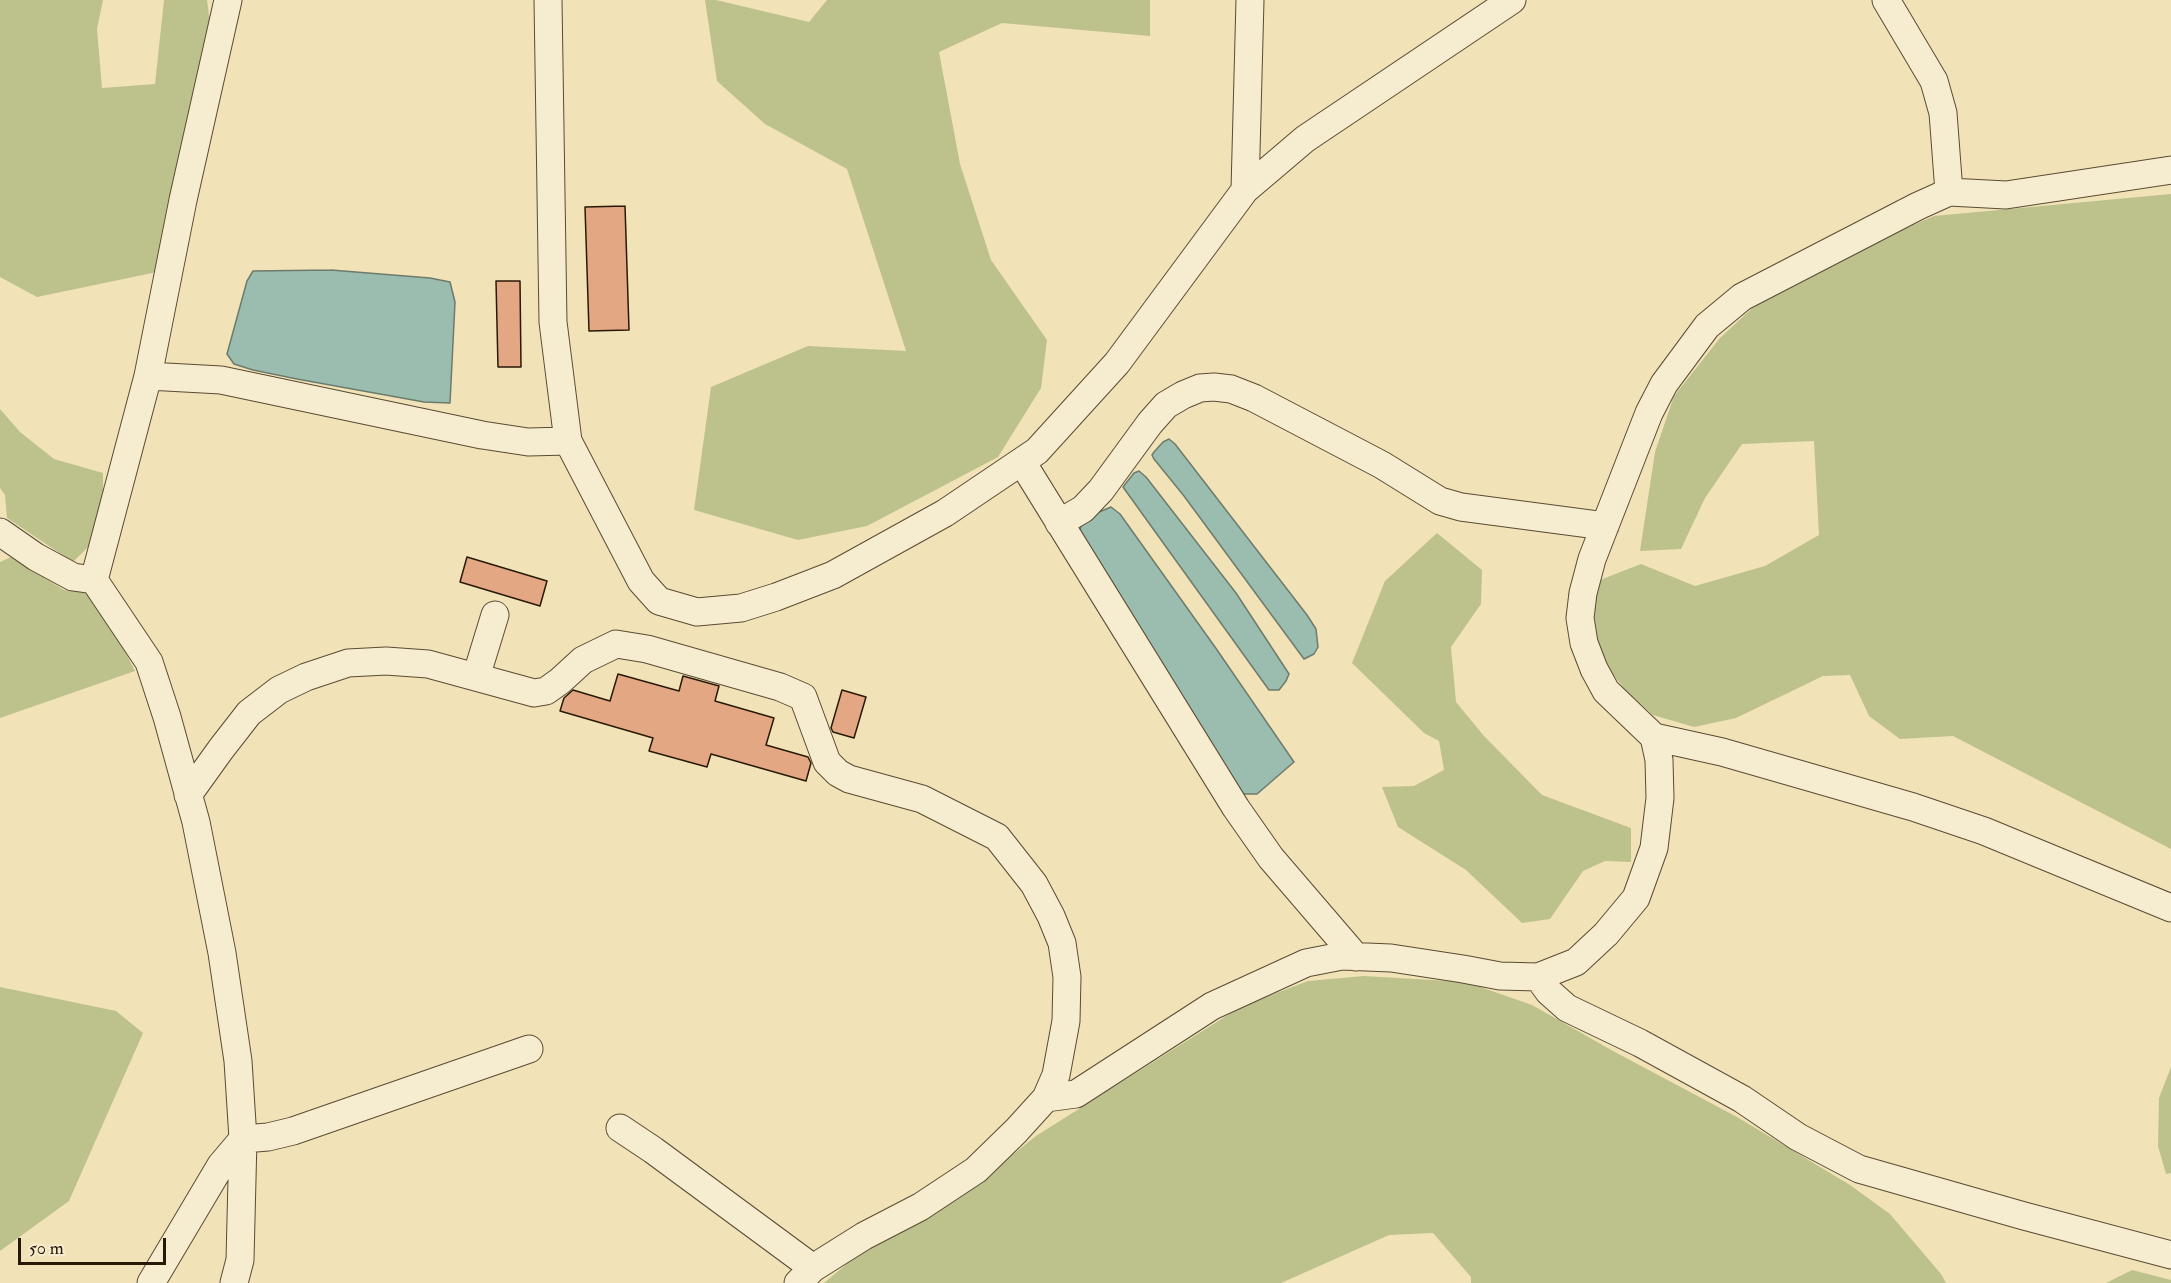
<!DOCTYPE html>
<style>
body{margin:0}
#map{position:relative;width:2171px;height:1283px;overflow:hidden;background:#f1e2b7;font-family:"IM FELL Double Pica",serif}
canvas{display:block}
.scale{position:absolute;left:18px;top:1238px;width:148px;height:27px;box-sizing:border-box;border:3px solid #281907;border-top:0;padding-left:8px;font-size:18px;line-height:21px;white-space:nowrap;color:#281907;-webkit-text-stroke:4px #f6ecd0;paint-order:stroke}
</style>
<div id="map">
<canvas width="2171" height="1283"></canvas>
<div class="scale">50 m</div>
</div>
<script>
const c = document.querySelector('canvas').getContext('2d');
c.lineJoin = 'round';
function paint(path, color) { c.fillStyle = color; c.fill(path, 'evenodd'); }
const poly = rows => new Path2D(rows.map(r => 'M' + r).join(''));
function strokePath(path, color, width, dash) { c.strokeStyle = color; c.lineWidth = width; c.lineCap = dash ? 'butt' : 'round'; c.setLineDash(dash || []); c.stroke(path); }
const green = poly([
 [0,0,103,0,97,29,102,88,155,84,164,0,207,0,210,23,157,272,37,297,0,277],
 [705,0,716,0,809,22,827,0,1150,0,1150,36,1002,23,939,52,960,164,991,260,1047,340,1041,388,998,457,867,526,798,540,694,510,711,387,808,346,906,351,847,169,765,124,717,81],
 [2171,194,2171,849,1953,736,1900,739,1869,716,1850,675,1823,676,1736,718,1694,727,1653,715,1625,690,1597,653,1589,621,1600,580,1641,564,1695,586,1765,566,1819,535,1814,441,1742,444,1705,498,1681,549,1640,551,1655,452,1674,396,1720,338,1763,298,1853,251,1934,216],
 [0,409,20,432,54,459,103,473,103,497,90,545,73,562,7,518,5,495,0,488],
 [1437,533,1482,570,1481,604,1451,647,1456,702,1484,736,1542,795,1631,828,1631,862,1605,861,1583,871,1550,919,1522,923,1466,870,1398,827,1382,787,1414,786,1444,770,1439,741,1424,733,1352,663,1385,581],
 [11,557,64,590,87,590,113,628,135,671,0,718,0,562],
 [1364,976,1466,982,1532,1005,1613,1051,1737,1117,1850,1185,1890,1214,1941,1274,1946,1283,1471,1283,1471,1277,1433,1233,1389,1235,1281,1283,824,1283,868,1246,980,1181,1036,1136,1242,1006,1308,981],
 [0,987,116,1011,143,1033,69,1201,0,1251],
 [2171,1067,2171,1173,2166,1174,2158,1146,2159,1098],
 [2132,1270,2171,1280,2171,1283,2106,1283]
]);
const water = poly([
 [331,270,430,278,450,282,455,302,450,403,424,402,297,379,253,370,234,364,227,354,247,281,253,271,331,270],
 [1169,439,1175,444,1307,615,1316,629,1318,647,1314,654,1304,659,1184,496,1154,459,1152,455,1154,452,1163,442,1169,439],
 [1139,471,1146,477,1236,593,1289,674,1286,681,1279,690,1269,690,1123,487,1134,473,1139,471],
 [1111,507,1120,514,1215,647,1294,762,1257,794,1243,794,1078,535,1082,524,1097,513,1111,507]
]);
const building = poly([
 [625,206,629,330,589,331,585,207,625,206],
 [496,281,520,281,521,367,498,367,496,281],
 [467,557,547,581,540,606,460,582,467,557],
 [618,674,679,691,683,676,719,686,715,701,774,718,766,745,808,757,811,763,806,781,711,754,707,767,649,751,653,738,560,711,564,698,573,690,610,701,618,674],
 [842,690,866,697,854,738,833,732,831,728,842,690]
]);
const minor = poly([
 [228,0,183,200,148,376,94,580,149,662,167,717,196,822,222,953,238,1061,243,1139,268,1137,293,1131,529,1049],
 [548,0,553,322,568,441,641,581,659,601,697,612,741,608,776,597,833,575,945,513,1037,451,1117,363,1245,190,1305,139,1512,0],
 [1886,0,1934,81,1943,113,1949,192],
 [1245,190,1250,0],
 [148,376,221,380,482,435,528,442,568,441],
 [1022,462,1236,808,1271,858,1356,957],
 [1059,523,1083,509,1101,490,1150,423,1166,405,1183,395,1200,388,1214,387,1231,389,1254,398,1382,465,1440,501,1461,507,1605,526],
 [0,532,36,557,73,577,94,580],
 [476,677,495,615],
 [1654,737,1722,752,1913,807,1984,831,2171,908],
 [188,795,221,749,249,713,279,690,306,677,348,663,386,661,428,664,534,693,546,691,560,681,583,660,616,644,647,649,780,687,803,697,827,762,838,773,849,779,922,799,997,837,1034,884,1051,916,1062,943,1067,977,1066,1021,1056,1075,1046,1098,1016,1131,976,1170,920,1207,864,1236,813,1268,798,1283],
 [1538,977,1549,992,1567,1008,1640,1043,1742,1099,1798,1137,1859,1169,2024,1216,2171,1255],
 [1046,1098,1076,1094,1212,1006,1306,963,1342,956,1391,958,1463,969,1500,976,1538,977,1576,962,1606,934,1636,898,1654,848,1660,798,1659,760,1654,737,1606,691,1594,669,1584,643,1580,618,1583,593,1592,559,1649,413,1664,384,1707,326,1742,297,1918,206,1949,192,2006,195,2171,170],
 [620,1128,653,1150,813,1268],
 [151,1283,221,1165,243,1139],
 [234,1283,240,1260,243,1139]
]);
paint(green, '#bdc28d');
paint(water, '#9bbdb0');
strokePath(water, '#6d7b6c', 1.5);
paint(building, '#e4a783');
strokePath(building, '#281907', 1.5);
strokePath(minor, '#5a4b33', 29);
strokePath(minor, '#f6ecd0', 27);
</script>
